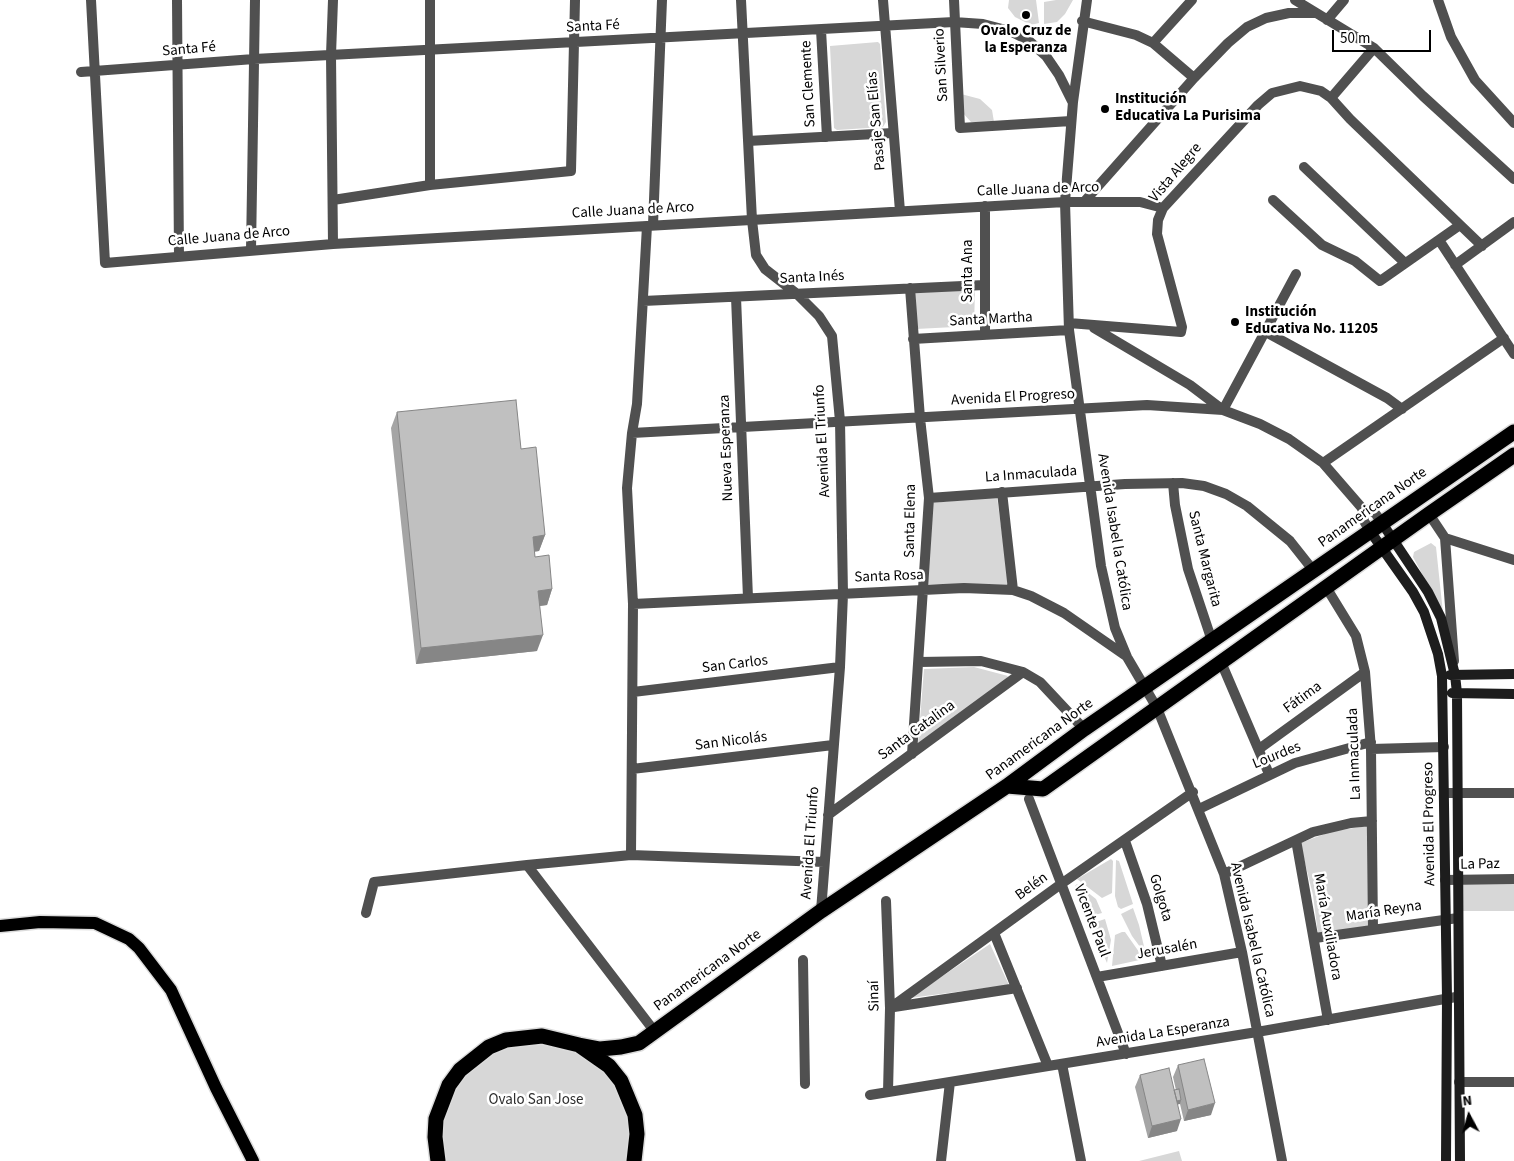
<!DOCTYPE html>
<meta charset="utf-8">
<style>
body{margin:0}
#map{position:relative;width:1514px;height:1161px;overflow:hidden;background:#fff;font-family:"Source Sans 3",sans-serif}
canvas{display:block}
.north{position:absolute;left:1444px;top:1091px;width:50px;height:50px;-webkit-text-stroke:4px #fff;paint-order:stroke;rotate:354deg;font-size:14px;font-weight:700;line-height:20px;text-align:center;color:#000}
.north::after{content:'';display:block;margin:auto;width:18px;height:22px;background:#000;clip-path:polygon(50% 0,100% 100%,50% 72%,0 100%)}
.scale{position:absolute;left:1332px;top:30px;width:99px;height:22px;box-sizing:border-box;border:2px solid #000;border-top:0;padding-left:6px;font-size:15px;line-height:18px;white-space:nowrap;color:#000;-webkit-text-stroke:4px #fff;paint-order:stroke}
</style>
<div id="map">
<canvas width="1514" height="1161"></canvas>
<div class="north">N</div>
<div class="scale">50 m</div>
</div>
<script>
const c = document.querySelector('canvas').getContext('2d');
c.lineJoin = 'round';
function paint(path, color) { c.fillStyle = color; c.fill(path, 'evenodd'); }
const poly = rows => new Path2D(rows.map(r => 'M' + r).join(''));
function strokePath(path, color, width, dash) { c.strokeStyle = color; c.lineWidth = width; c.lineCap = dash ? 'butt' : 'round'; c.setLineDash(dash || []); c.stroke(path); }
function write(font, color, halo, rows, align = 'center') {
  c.font = font + ' "Source Sans 3",sans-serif'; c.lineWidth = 5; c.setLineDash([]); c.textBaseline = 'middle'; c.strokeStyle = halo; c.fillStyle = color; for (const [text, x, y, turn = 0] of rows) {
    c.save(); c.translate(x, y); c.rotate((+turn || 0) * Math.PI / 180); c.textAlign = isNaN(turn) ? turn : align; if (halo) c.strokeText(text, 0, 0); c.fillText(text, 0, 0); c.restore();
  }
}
const green = poly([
 [1009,0,1036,0,1039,23,1031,25,1015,17,1008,8],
 [1056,0,1073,0,1065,14,1057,22,1044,24,1044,2],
 [878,42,880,44,886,122,883,127,837,130,834,128,830,46],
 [961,94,980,99,992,110,994,122,971,122,962,112],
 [975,290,974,326,916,329,915,291],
 [997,497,1009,585,927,584,931,503],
 [1431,543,1436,547,1443,613,1413,557,1414,552],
 [974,667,1008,676,1005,681,918,744,924,669],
 [1368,826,1368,926,1318,934,1313,895,1300,843,1333,831],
 [1111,859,1113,861,1112,893,1102,898,1077,879],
 [1116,860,1119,861,1133,904,1121,909,1118,907,1115,896],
 [1077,884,1096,899,1102,913,1087,917,1075,886],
 [1457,884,1514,884,1514,911,1458,911],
 [1133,908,1139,925,1146,955,1132,936,1121,914],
 [1105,919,1111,940,1107,963,1090,924],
 [1122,932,1125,932,1144,959,1112,966,1115,935],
 [990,944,1009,985,910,998],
 [523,1041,561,1044,594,1060,619,1088,631,1122,628,1161,444,1161,441,1151,443,1113,459,1079,487,1054],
 [1179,1151,1182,1161,1139,1161]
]);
const street = poly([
 [91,0,105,263,333,244,1065,202,1140,202,1163,208],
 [177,0,179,257],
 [333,0,331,55,333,244],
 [741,0,752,220,756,255,765,269,797,294,819,316,832,336,840,421,843,594,840,667,821,911],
 [883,0,900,211],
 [954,0,960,128,1071,121],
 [1087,0,1073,102,1065,202,1069,330,1101,566,1115,628,1127,657,1157,708,1224,874,1242,952,1282,1161],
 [1295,0,1374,48,1423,96,1514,179],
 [1438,0,1451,37,1475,80,1514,123],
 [1327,20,1344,0],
 [1082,21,1136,35,1153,43,1194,78],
 [821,30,827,137],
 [1153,43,1192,0],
 [81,72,254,59,954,22,983,24,1010,31,1028,40,1046,56,1059,75,1072,101],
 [1331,98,1374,48],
 [748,141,893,133],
 [1304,167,1405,263],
 [430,185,430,0],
 [333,200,430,185,571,171,575,0],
 [1273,200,1322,245,1355,261,1380,281,1460,225],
 [1084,202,1194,78,1228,43,1247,27,1266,18,1289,13,1315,13],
 [985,206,985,335],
 [653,225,662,0],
 [1439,240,1514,354],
 [251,250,255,0],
 [1455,265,1514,222],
 [910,288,920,418,929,498,912,754],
 [736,297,748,598],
 [643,301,984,285],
 [1069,323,1181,332,1182,327,1157,234,1158,220,1163,208,1258,105,1272,93,1300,86,1321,91,1331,98,1350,119,1482,246],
 [1094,328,1190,385,1223,410,1296,274],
 [1266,332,1387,398,1402,409],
 [913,339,1069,330],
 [632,433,1147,405,1223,410,1260,424,1289,439,1323,463,1362,508,1375,513,1382,523],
 [1323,463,1504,338],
 [1173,483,1175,505,1188,569,1212,641],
 [1002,492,1013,590],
 [929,498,1125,484,1182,483,1204,486,1226,494,1247,506,1290,541,1313,570],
 [1362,508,1364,521,1370,531],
 [1429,514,1445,538,1514,560],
 [1445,538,1454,661],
 [1326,587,1356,636,1365,672,1371,749,1373,929],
 [633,604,964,588,1013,590,1031,596,1064,613,1126,656],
 [919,662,981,661,1023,672,1040,682,1084,729],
 [1221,662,1269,774],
 [633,692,840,667],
 [1259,749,1365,672],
 [1371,749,1444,747],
 [632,769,833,745],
 [1444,793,1514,793],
 [1029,799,1126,1054],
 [1199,809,1295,763,1371,742],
 [828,815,1023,672],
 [1296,840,1328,1020],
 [1125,841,1147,904,1162,966],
 [631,855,633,604,627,488,632,433,637,404,647,226],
 [527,865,655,1032],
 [1224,874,1313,832,1351,823,1372,821],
 [1445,880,1514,879],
 [886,901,890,1008,888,1092],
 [366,913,374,882,527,865,631,855,824,862],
 [994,933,1048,1066],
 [1315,938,1458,918],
 [803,960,805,1084],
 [1097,977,1242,952],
 [894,1007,1017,988],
 [890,1008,1061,884,1193,792],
 [1062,1064,1081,1161],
 [1459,1082,1514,1082],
 [870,1095,1257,1032,1456,997],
 [941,1161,950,1082]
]);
const secondary = poly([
 [1382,523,1428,592,1441,618,1455,675,1457,693,1460,1161],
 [1370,531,1413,592,1424,612,1438,654,1442,676,1447,998,1446,1161],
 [1450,675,1514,674],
 [1452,693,1514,694]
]);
const primary = poly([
 [0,926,40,922,95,923,129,939,139,948,171,990,216,1088,253,1161]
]);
const highway = poly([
 [1007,786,1043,789,1429,514,1514,455],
 [579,1045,600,1049,621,1047,639,1043,821,911,1007,786,1084,729,1514,432],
 [438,1161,435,1137,436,1119,449,1085,460,1070,489,1047,506,1040,542,1036,579,1045,609,1066,621,1081,635,1115,637,1134,634,1161]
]);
const wall = poly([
 [397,412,521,449,545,535,539,551,534,552,535,557,552,589,547,605,539,606,537,651,416,664,391,428],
 [1178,1065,1211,1115,1184,1121,1180,1104,1177,1104,1177,1131,1148,1138,1135,1087,1140,1075,1174,1090,1176,1090,1173,1077]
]);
const shadedWall = poly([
 [545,535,539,551,527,552,533,537],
 [552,589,547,605,532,607,538,591],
 [543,635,537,651,416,664,421,648],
 [1181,1100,1180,1104,1171,1106,1172,1102],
 [1215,1103,1211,1115,1184,1121,1188,1110],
 [1181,1119,1177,1131,1148,1138,1152,1126]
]);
const building = poly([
 [516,400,521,449,536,447,545,535,533,537,535,557,549,555,552,589,538,591,543,635,421,648,397,412,516,400],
 [1204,1059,1215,1103,1188,1110,1178,1065,1204,1059],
 [1169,1068,1181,1119,1152,1126,1140,1075,1169,1068],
 [1179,1089,1181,1100,1177,1101,1174,1090,1179,1089]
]);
const markers = [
 [1026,15,5,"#000"],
 [1105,109,5,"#000"],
 [1235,322,5,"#000"]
];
const streetNames = [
 ["Santa Fé",593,27,-3],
 ["Santa Fé",189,50,-5],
 ["San Silverio",942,65,-93],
 ["San Clemente",809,84,-93],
 ["Pasaje San Elías",877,121,-95],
 ["Vista Alegre",1176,173,-50],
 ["Calle Juana de Arco",1038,190,-2],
 ["Calle Juana de Arco",633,211,-3],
 ["Calle Juana de Arco",229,237,-5],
 ["Santa Ana",969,271,-90],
 ["Santa Inés",812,278,-3],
 ["Santa Martha",991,320,-3],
 ["Avenida El Progreso",1013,398,-3],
 ["Avenida El Triunfo",823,441,-93],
 ["Nueva Esperanza",727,448,-92],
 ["La Inmaculada",1031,475,-4],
 ["Panamericana Norte",1373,508,-35],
 ["Santa Elena",911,521,-89],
 ["Avenida Isabel la Católica",1114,532,81],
 ["Santa Margarita",1204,559,76],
 ["Santa Rosa",889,577,-2],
 ["San Carlos",735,665,-7],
 ["Fátima",1303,698,-36],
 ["Santa Catalina",917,731,-36],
 ["Panamericana Norte",1040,740,-36],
 ["San Nicolás",731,742,-7],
 ["La Inmaculada",1355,754,-92],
 ["Lourdes",1277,756,-22],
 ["Avenida El Progreso",1430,824,-91],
 ["Avenida El Triunfo",811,843,-86],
 ["La Paz",1480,865,-1],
 ["Belén",1032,887,-36],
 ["Golgota",1160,898,73],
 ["María Reyna",1384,912,-9],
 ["Vicente Paul",1091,921,69],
 ["María Auxiliadora",1327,927,80],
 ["Avenida Isabel la Católica",1252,940,77],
 ["Jerusalén",1167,950,-10],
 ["Panamericana Norte",708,971,-36],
 ["Sinaí",875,996,-91],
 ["Avenida La Esperanza",1163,1033,-9]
];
const poiNames = [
 ["Ovalo Cruz de",1026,32,"center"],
 ["la Esperanza",1026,49,"center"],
 ["Institución",1115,100],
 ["Educativa La Purisima",1115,117],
 ["Institución",1245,313],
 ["Educativa No. 11205",1245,330]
];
const parkNames = [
 ["Ovalo San Jose",536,1101]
];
paint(green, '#d7d7d7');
strokePath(primary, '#dbdbdb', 15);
strokePath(highway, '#dbdbdb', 18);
strokePath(street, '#505050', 10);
strokePath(secondary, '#1d1d1d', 10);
strokePath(primary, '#000', 12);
strokePath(highway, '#000', 15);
paint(wall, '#a5a5a5');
paint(shadedWall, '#868686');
paint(building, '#c0c0c0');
strokePath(building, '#868686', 1);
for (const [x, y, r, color] of markers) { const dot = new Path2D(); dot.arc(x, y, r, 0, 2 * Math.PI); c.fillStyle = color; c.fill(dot); strokePath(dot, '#fff', 2); }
write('15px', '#000', '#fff', streetNames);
write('bold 15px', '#000', '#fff', poiNames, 'left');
write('15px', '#2e2e2e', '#fff', parkNames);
</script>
